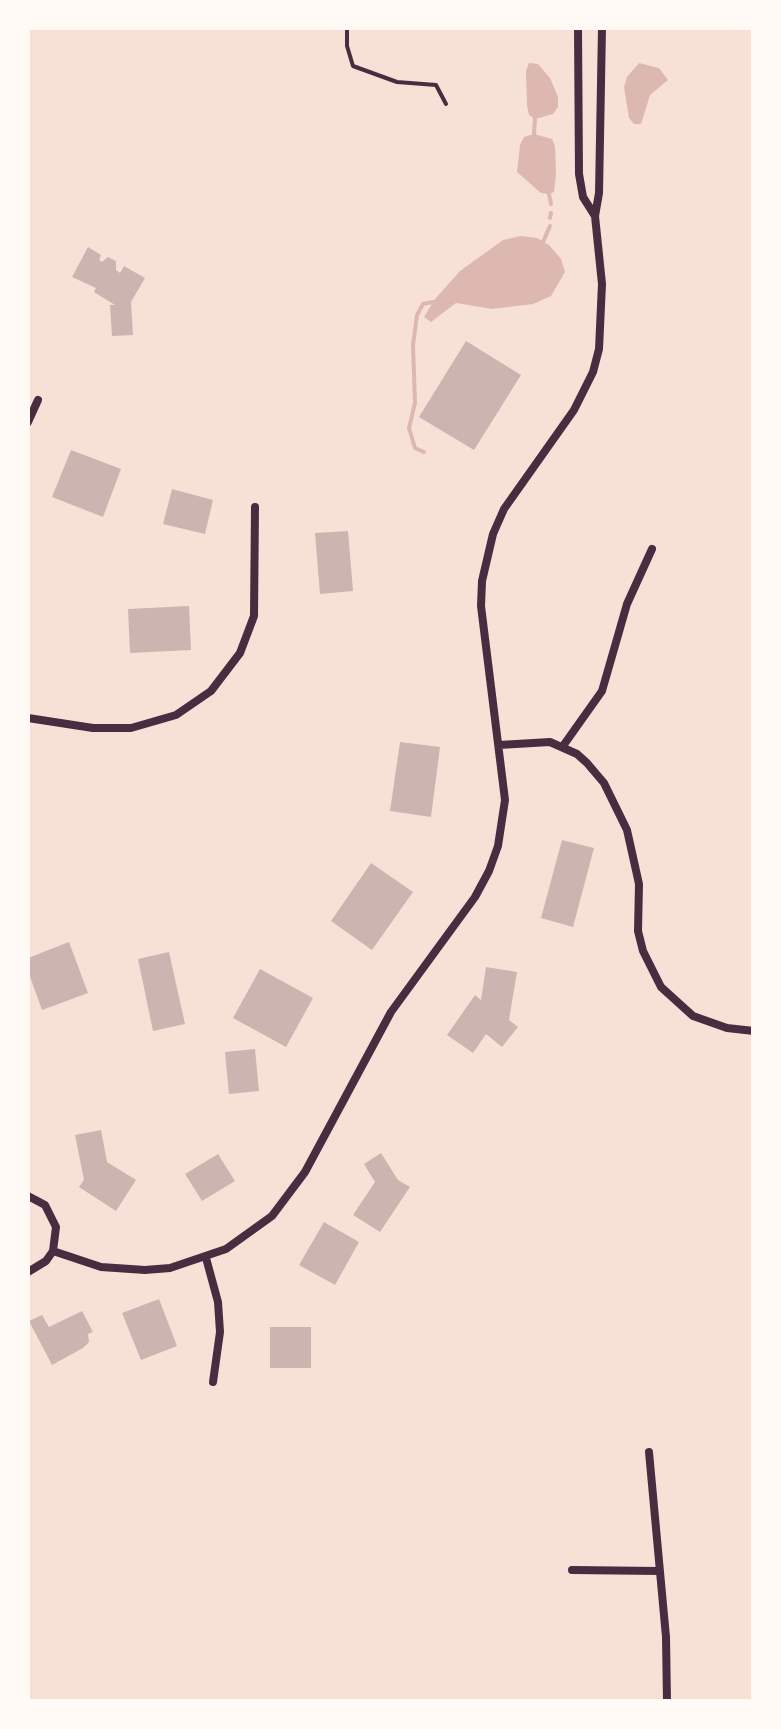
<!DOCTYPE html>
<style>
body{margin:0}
#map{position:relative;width:781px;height:1729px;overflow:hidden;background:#f7e1d7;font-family:"DM Sans",sans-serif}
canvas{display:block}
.frame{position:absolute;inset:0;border:30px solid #fffaf5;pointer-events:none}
</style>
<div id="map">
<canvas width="781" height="1729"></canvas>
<div class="frame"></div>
</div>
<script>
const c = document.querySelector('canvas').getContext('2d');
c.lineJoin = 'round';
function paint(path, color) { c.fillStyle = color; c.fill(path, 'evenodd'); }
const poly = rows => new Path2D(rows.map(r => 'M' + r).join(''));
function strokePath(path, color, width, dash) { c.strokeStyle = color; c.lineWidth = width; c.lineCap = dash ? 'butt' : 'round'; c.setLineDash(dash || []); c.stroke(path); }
const water = poly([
 [529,63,538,64,550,78,558,97,558,107,553,114,535,119,529,115,527,105,526,71],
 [639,63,659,68,668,80,650,95,641,124,634,124,629,118,624,87,627,77],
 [534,134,552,139,555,146,556,174,554,192,549,194,541,193,517,172,520,145,524,137],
 [521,236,537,238,549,245,561,259,565,272,551,296,533,304,492,309,456,303,431,322,424,317,435,299,460,271,503,240]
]);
const stream = poly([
 [534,134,535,119],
 [549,194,551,204],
 [550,218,551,213],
 [543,242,550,226],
 [424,452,415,448,409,428,415,403,413,345,417,315,423,304,433,302]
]);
const building = poly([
 [88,247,101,255,99,260,102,262,108,257,116,261,116,270,120,273,124,266,145,278,131,302,133,335,112,336,110,305,115,305,94,292,96,288,72,277],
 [466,341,521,375,474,450,419,417],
 [71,450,121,469,103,517,52,497],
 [172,489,213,500,205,534,163,524],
 [348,531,353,591,320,594,315,533],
 [189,606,191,650,130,653,128,609],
 [400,742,440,747,431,817,390,811],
 [562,840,594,848,573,927,541,918],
 [371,863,413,892,372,950,331,921],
 [69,942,88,993,42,1010,28,971,28,958],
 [169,952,185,1024,153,1031,138,959],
 [486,967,517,972,509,1020,518,1027,502,1047,486,1034,473,1053,447,1035,475,995,481,1000],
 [260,969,313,998,286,1047,233,1018],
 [255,1049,259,1091,229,1094,225,1052],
 [101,1130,107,1162,136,1180,116,1211,79,1187,84,1180,75,1135],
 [381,1153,398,1180,410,1187,380,1232,353,1215,375,1182,364,1164],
 [218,1154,235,1181,202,1201,185,1174],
 [324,1222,359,1242,335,1285,299,1265],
 [159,1299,177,1346,141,1360,122,1313],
 [82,1311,93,1332,88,1334,89,1342,83,1348,52,1365,29,1321,42,1315,49,1327],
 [270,1327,311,1327,311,1368,270,1368]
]);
const service = poly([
 [347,28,347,46,353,66,397,82,436,85,446,104]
]);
const minor = poly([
 [578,28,579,174,583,197,595,216],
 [28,422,38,400],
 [28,718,93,728,131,728,176,715,211,691,240,653,254,616,255,507],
 [499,745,550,742,577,754,587,763,604,783,627,830,639,884,638,931,643,951,661,987,693,1016,727,1028,754,1031],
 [563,746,602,691,627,604,652,549],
 [28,1196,45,1205,56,1227,53,1251,46,1261,28,1272],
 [53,1251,101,1267,145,1270,170,1268,226,1249,272,1216,305,1172,391,1012,475,897,489,871,498,846,505,800,481,606,482,581,493,534,504,509,574,410,593,372,599,349,602,284,595,216,599,193,602,28],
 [206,1258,218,1302,220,1332,213,1382],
 [649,1452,666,1637,667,1702],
 [572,1570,659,1571]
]);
paint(water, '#dcb8b0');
strokePath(stream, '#dcb8b0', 4);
paint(building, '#ccb4b1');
strokePath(service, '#4a2c40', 4);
strokePath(minor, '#4a2c40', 8);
</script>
